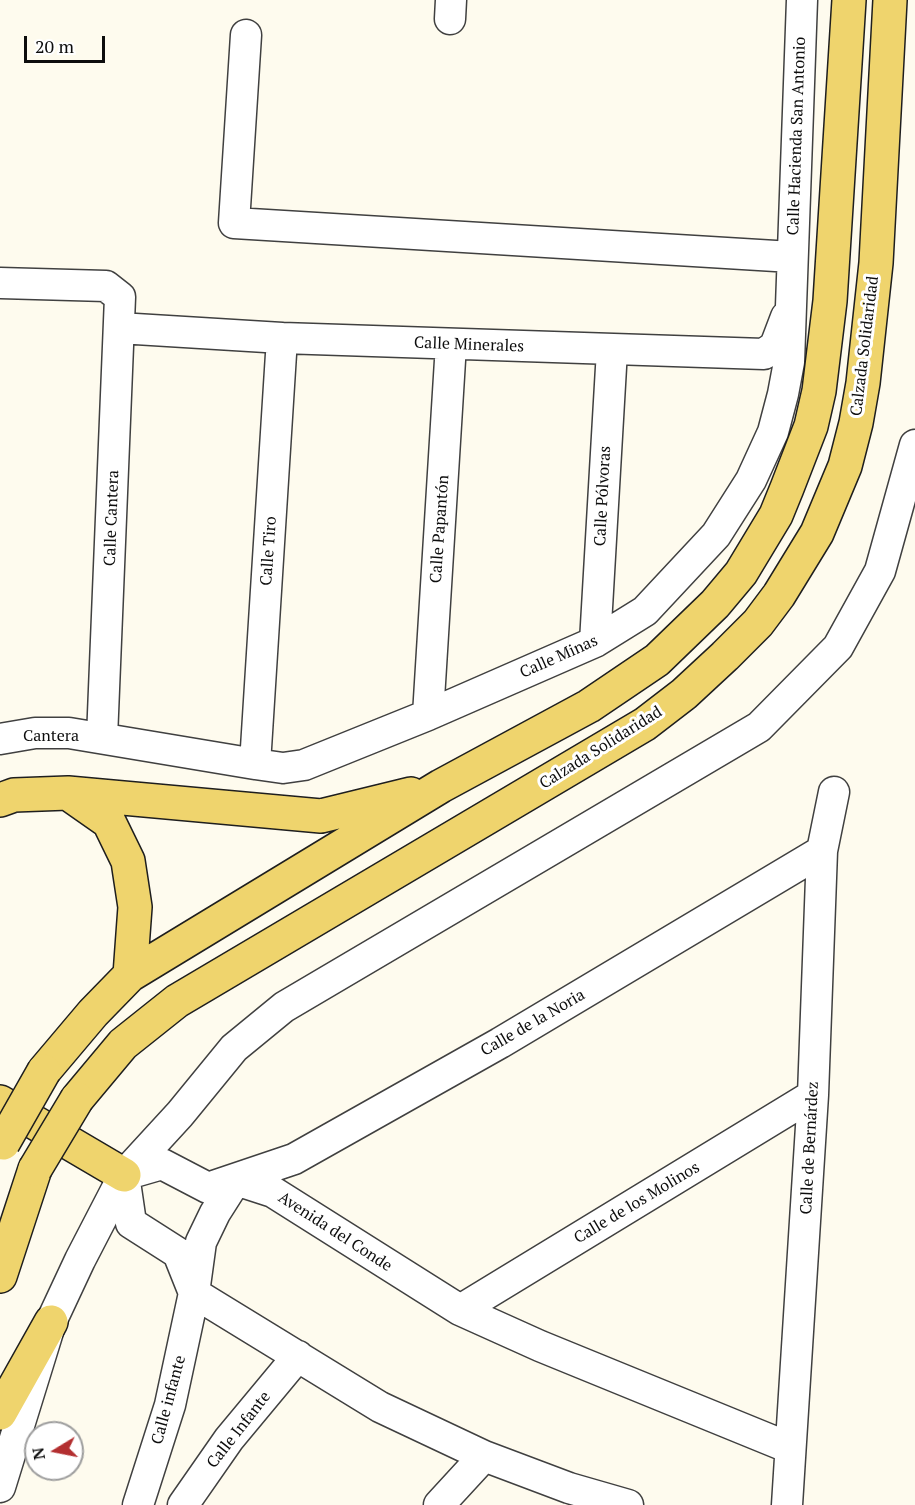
<!DOCTYPE html>
<meta charset="utf-8">
<style>
body{margin:0}
#map{position:relative;width:915px;height:1505px;overflow:hidden;background:#fefbee;font-family:"PT Serif",serif}
canvas{display:block}
.north{position:absolute;left:24px;top:1421px;width:60px;height:60px;box-sizing:border-box;background:#fff;border:2px solid #9e9e9e;border-radius:50%;rotate:260deg;font-size:16px;font-weight:700;line-height:24px;text-align:center;color:#0d0d0d}
.north::after{content:'';display:block;margin:auto;width:21px;height:27px;background:#b32f30;clip-path:polygon(50% 0,100% 100%,50% 72%,0 100%)}
.scale{position:absolute;left:24px;top:36px;width:81px;height:27px;box-sizing:border-box;border:3px solid #0d0d0d;border-top:0;padding-left:8px;font-size:18px;line-height:21px;white-space:nowrap;color:#0d0d0d;-webkit-text-stroke:4px #fff;paint-order:stroke}
</style>
<div id="map">
<canvas width="915" height="1505"></canvas>
<div class="north">N</div>
<div class="scale">20 m</div>
</div>
<script>
const c = document.querySelector('canvas').getContext('2d');
c.lineJoin = 'round';
const poly = rows => new Path2D(rows.map(r => 'M' + r).join(''));
function strokePath(path, color, width, dash) { c.strokeStyle = color; c.lineWidth = width; c.lineCap = dash ? 'butt' : 'round'; c.setLineDash(dash || []); c.stroke(path); }
function write(font, color, halo, rows, align = 'center') {
  c.font = font + ' "PT Serif",serif'; c.lineWidth = 6; c.setLineDash([]); c.textBaseline = 'middle'; c.strokeStyle = halo; c.fillStyle = color; for (const [text, x, y, turn = 0] of rows) {
    c.save(); c.translate(x, y); c.rotate((+turn || 0) * Math.PI / 180); c.textAlign = isNaN(turn) ? turn : align; if (halo) c.strokeText(text, 0, 0); c.fillText(text, 0, 0); c.restore();
  }
}
const minor = poly([
 [450,19,451,0],
 [246,35,234,223,792,257],
 [0,283,106,286,120,297,102,738],
 [119,328,282,338,764,354,775,346,786,317],
 [595,642,612,350],
 [428,715,451,344],
 [0,739,35,733,69,733,255,764,283,768,304,765,428,715,595,642,645,611,716,535,751,480,773,432,783,394,789,362,802,0],
 [255,764,282,338],
 [236,1180,273,1192,460,1310,540,1346,790,1448],
 [460,1310,813,1095],
 [0,1487,51,1322,80,1260,124,1175,180,1114,234,1048,284,1007,759,727,838,647,880,571,915,445],
 [138,1505,170,1405,194,1293,201,1242,215,1213,236,1180],
 [183,1505,229,1439,298,1356],
 [439,1505,484,1456],
 [628,1505,569,1488,484,1456,380,1407,194,1293,178,1253,131,1223,124,1175,162,1164,208,1188,294,1159,500,1043,822,851],
 [787,1505,813,1095,822,851,834,792]
]);
const major = poly([
 [69,794,109,822,128,861,135,907,130,975],
 [0,800,14,795,68,793,321,816,411,794],
 [44,1071,93,1013,130,975,441,786,589,706,657,660,715,604,741,573,776,515,787,488,811,426,819,391,830,301,849,0],
 [77,1099,123,1044,177,1001,645,724,684,694,725,656,758,623,779,595,817,533,845,466,856,423,863,383,876,263,890,0],
 [0,1102,124,1175],
 [0,1276,35,1169],
 [0,1413,51,1322]
]);
const majorBridge = poly([
 [3,1143,44,1071],
 [35,1169,77,1099]
]);
const streetNames = [
 ["Calle Hacienda San Antonio",797,136,-88],
 ["Calle Minerales",469,345,2],
 ["Calzada Solidaridad",865,346,-83],
 ["Calle Pólvoras",603,496,-87],
 ["Calle Cantera",112,518,-88],
 ["Calle Papantón",440,529,-86],
 ["Calle Tiro",269,551,-86],
 ["Calle Minas",559,657,-24],
 ["Cantera",51,736],
 ["Calzada Solidaridad",601,748,-32],
 ["Calle de la Noria",533,1023,-30],
 ["Calle de Bernárdez",810,1148,-87],
 ["Calle de los Molinos",637,1203,-31],
 ["Avenida del Conde",335,1232,33],
 ["Calle infante",169,1400,-75],
 ["Calle Infante",239,1430,-52]
];
strokePath(minor, '#404040', 33);
strokePath(major, '#1e1e1e', 36);
strokePath(minor, '#fff', 30);
strokePath(major, '#efd46d', 33);
strokePath(majorBridge, '#1e1e1e', 36, []);
strokePath(majorBridge, '#efd46d', 33);
write('16px', '#0d0d0d', '#fff', streetNames);
</script>
